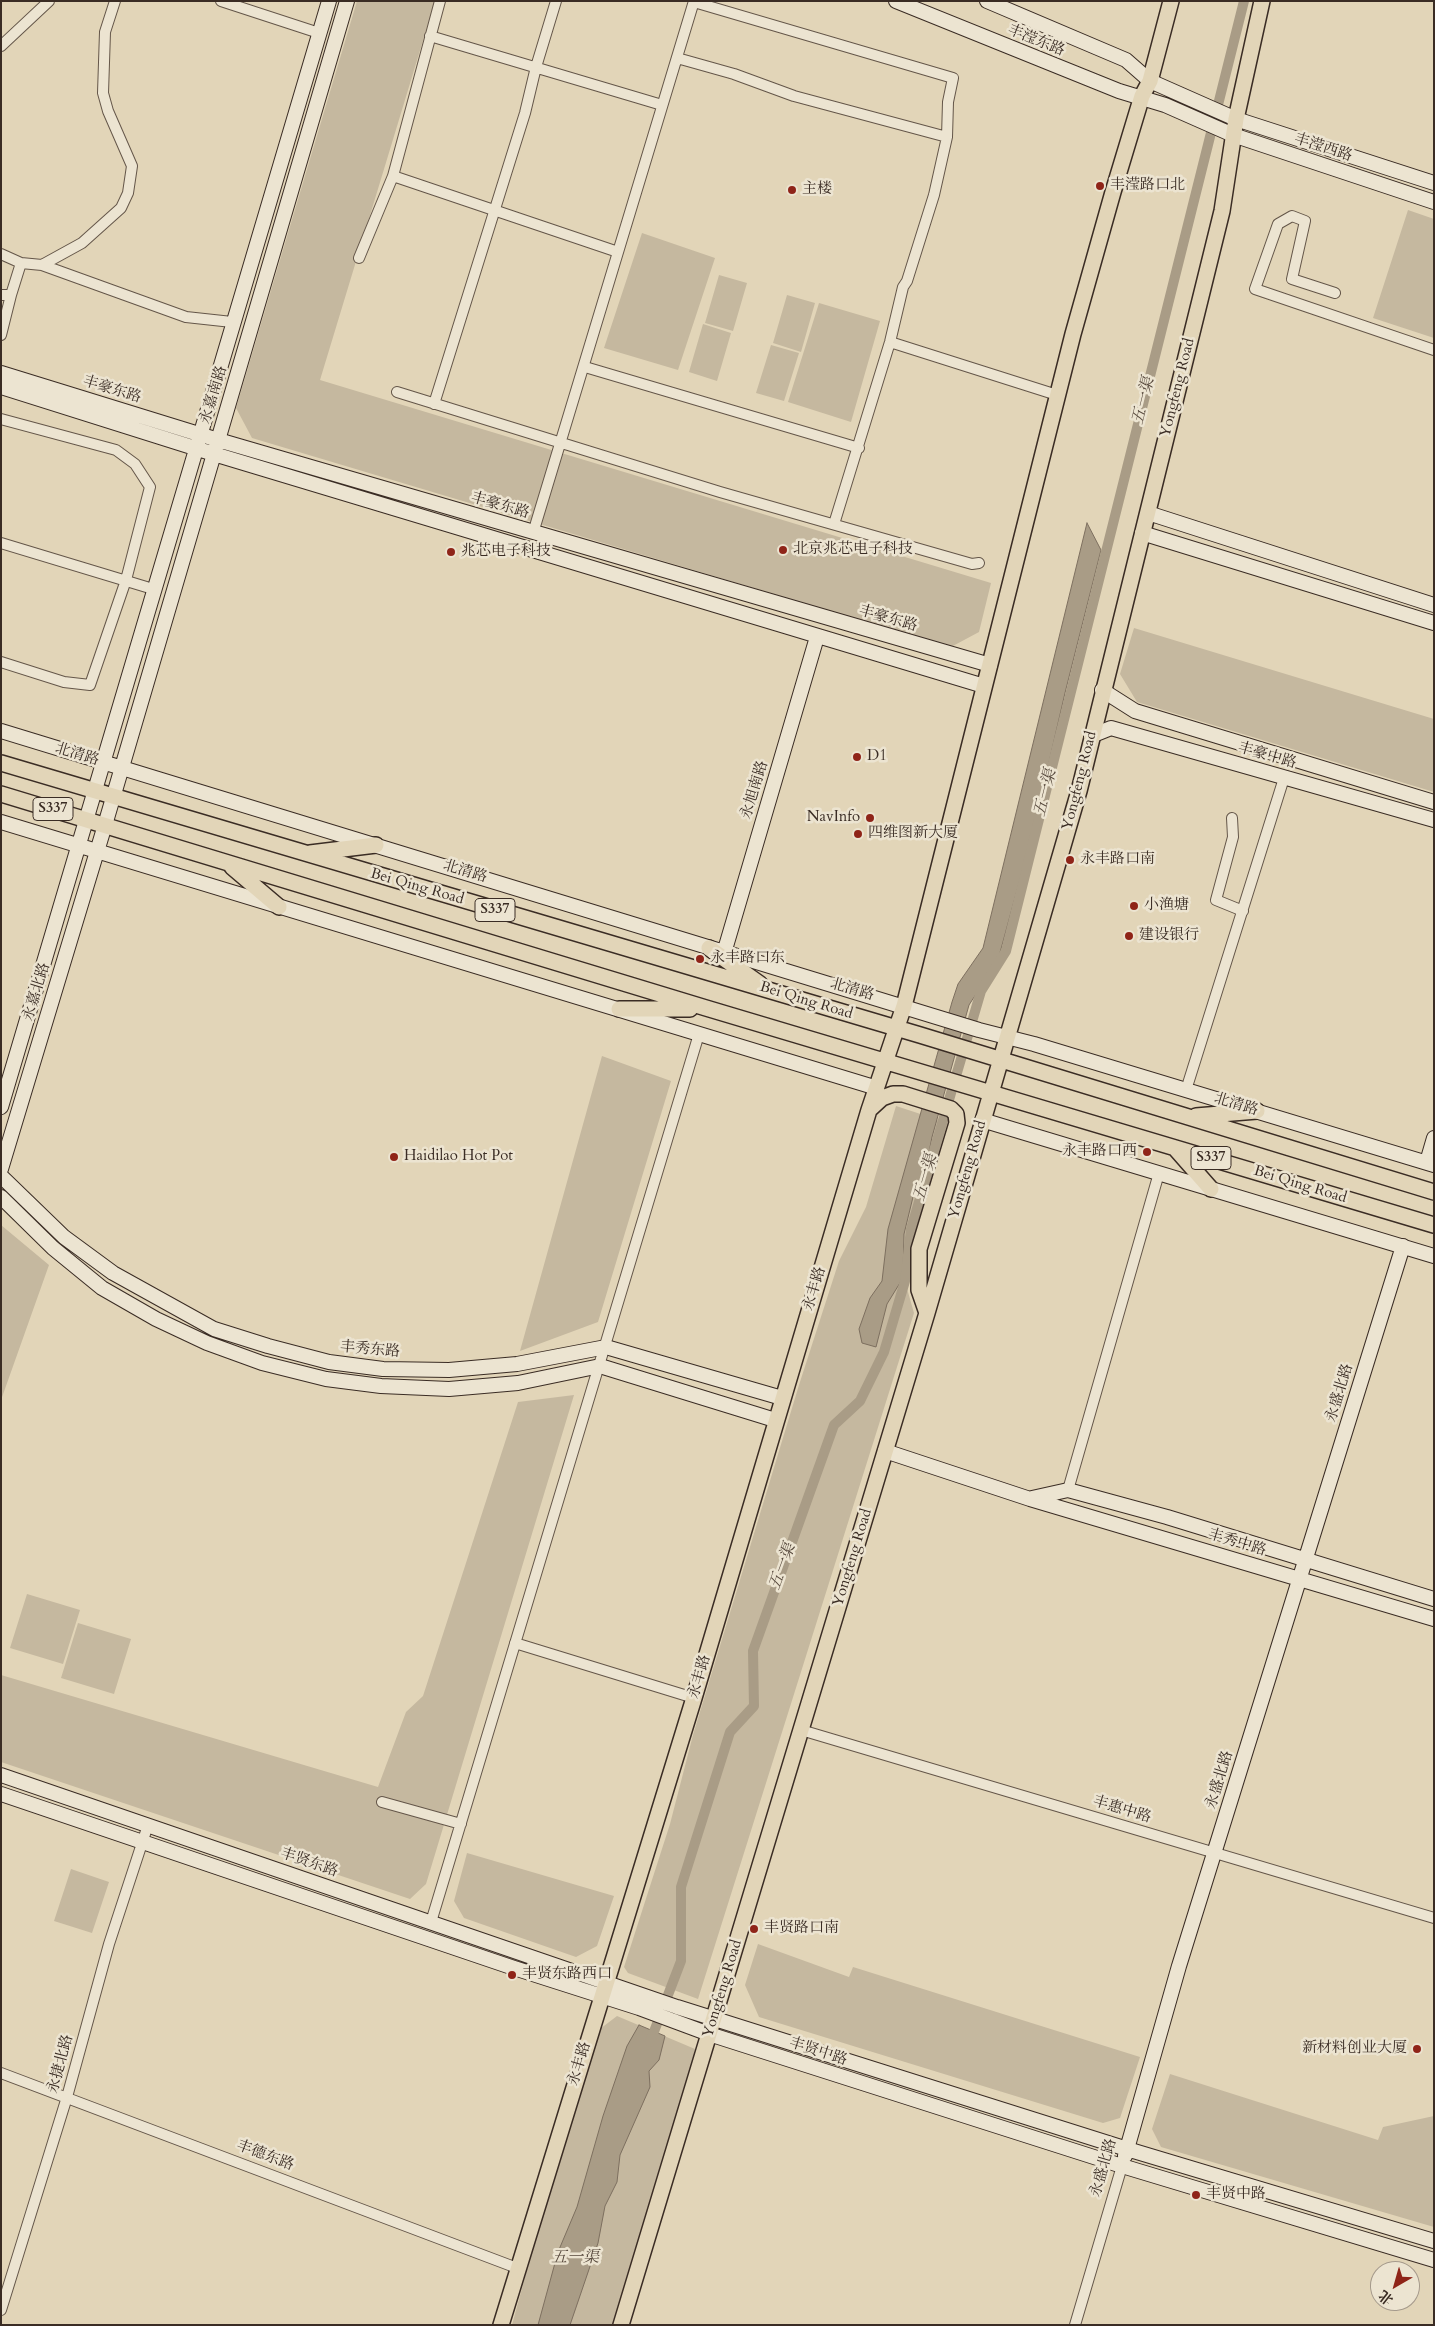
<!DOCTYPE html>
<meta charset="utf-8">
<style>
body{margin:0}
#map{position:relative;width:1435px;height:2326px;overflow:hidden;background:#e2d5b8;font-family:Cardo,"Noto Serif SC",serif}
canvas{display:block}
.frame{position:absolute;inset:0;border:2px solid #3a2c24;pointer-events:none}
.north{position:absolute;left:1370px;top:2261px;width:50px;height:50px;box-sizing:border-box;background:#ece4d1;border:1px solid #a59a8c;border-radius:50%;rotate:218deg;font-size:14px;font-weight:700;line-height:20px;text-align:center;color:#3a2c24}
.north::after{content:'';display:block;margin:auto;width:18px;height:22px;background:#8f2418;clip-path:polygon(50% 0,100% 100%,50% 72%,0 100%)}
</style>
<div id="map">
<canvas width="1435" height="2326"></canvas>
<div class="frame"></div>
<div class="north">北</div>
</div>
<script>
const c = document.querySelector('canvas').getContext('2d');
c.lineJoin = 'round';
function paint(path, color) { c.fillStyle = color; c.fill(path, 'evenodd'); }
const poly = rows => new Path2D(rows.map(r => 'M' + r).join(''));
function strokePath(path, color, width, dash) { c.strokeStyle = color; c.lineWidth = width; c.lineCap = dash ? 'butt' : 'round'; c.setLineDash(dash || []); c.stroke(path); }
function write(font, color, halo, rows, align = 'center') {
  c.font = font + ' Cardo,"Noto Serif SC",serif'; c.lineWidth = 5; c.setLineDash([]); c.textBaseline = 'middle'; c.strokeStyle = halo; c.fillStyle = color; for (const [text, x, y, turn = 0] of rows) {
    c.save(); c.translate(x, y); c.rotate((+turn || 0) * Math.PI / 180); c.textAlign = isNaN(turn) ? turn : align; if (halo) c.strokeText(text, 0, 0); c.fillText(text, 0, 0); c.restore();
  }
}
const green = poly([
 [357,1,435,1,320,380,991,583,979,632,951,647,252,438,236,408],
 [1408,210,1434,219,1434,338,1373,318],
 [642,233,715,258,678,370,604,348],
 [719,275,747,283,733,331,705,323],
 [787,295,815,303,801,352,773,343],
 [819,303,880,321,851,422,788,402],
 [703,324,731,333,717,381,689,372],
 [771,345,799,353,784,401,756,393],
 [1134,628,1434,719,1434,792,1137,702,1120,674],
 [602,1056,671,1081,598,1322,520,1351],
 [896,1106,942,1121,906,1285,914,1313,698,1999,628,1973,624,1967,670,1824,693,1735,799,1385,839,1261,866,1207],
 [1,1225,49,1265,1,1400],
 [574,1395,426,1884,410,1899,1,1762,1,1675,378,1787,406,1712,423,1696,518,1402],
 [27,1594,80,1610,63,1664,10,1648],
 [78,1623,131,1639,114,1694,61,1678],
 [467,1853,614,1896,597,1946,576,1957,464,1918,454,1901],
 [71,1869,109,1882,92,1933,54,1921],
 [758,1944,849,1977,853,1967,1140,2057,1120,2118,1103,2123,759,2017,745,1985],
 [617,2016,695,2049,691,2074,613,2325,512,2325,540,2222,600,2029],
 [1170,2074,1378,2140,1383,2127,1434,2116,1434,2227,1161,2147,1152,2129]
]);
const water = poly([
 [1087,523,1101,550,1065,693,1033,832,998,960,969,1005,932,1137,924,1178,913,1197,904,1234,903,1278,887,1304,876,1347,862,1343,859,1329,870,1298,882,1281,888,1229,952,1002,958,984,983,948,1087,523],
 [639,2025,665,2036,659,2060,649,2071,650,2087,620,2155,617,2182,605,2206,598,2243,570,2325,538,2325,558,2252,577,2207,603,2116,627,2046,639,2025]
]);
const canal = poly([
 [650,2042,681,1961,681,1887,730,1732,754,1706,753,1651,834,1425,860,1401,884,1352,905,1281,911,1229,981,991,1006,951,1244,1]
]);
const street = poly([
 [221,1,319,33],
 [694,2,953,78,948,102,947,137,934,195,907,281,903,287,890,342,834,524],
 [430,36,662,105],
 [1,46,49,1],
 [677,58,734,74,794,96,947,137],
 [393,176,618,252],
 [1,254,21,263,42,265,186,317,232,322],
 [359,258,393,176,440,1],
 [42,265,82,243,121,208,128,193,132,166,108,111,103,93,105,32,115,1],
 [1335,293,1292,279,1305,221,1292,216,1278,224,1255,289,1434,350],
 [1,295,11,295,1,335],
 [11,295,21,263],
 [890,342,1057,395],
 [585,367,859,448],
 [397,392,720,492,972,564,979,563],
 [434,404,525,113,536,67,556,1],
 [1,419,116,450,135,464,150,487,126,580,90,685,64,682,1,662],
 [533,533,694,1],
 [1,543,153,589],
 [1232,818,1233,837,1216,900,1243,911],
 [1186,1090,1284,778],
 [1068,1490,1159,1173],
 [515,1643,694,1698],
 [801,1730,1434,1918],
 [382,1802,461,1824],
 [431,1922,699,1034],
 [1,2073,517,2268],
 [1,2310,67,2097,109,1944,148,1825],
 [1075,2325,1122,2166]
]);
const secondary = poly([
 [896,1,1119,91,1165,105,1233,135,1434,202],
 [987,1,1126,60,1150,81,1236,119,1434,183],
 [1,373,218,440,990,665],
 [1,387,214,454,984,686],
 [1148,513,1434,605],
 [1142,533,1434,623],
 [1102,690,1135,711,1434,802],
 [1,731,979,1030,1034,1044,1434,1165],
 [1091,736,1111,728,1434,820],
 [1,822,877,1088],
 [724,953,817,637],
 [1,1107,329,1],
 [982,1120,1434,1256],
 [1427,1162,1434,1138],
 [1,1169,105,825,347,1],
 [1,1176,64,1237,113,1273,214,1329,268,1346,329,1362,383,1369,449,1370,517,1364,606,1347,782,1398],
 [1,1197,53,1248,102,1288,156,1319,207,1343,262,1363,326,1379,381,1386,449,1389,518,1383,600,1366,775,1420],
 [885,1451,1030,1499,1434,1619],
 [1032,1498,1068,1490,1167,1517,1434,1599],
 [1,1775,677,2007,1127,2149,1434,2241],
 [1,1794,514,1968,639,2008,709,2034,1122,2166,1434,2260],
 [1125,2156,1179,1966,1403,1246]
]);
const primary = poly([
 [1,763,920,1035,1434,1192],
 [1,794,706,1008,1434,1225],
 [310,853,376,845],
 [232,867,279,907],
 [709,948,760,984],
 [619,1009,690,1009],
 [870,1109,882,1098,893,1094,903,1094,951,1109,956,1114,957,1123,919,1249,919,1290,927,1313],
 [1196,1116,1257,1111],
 [1175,1148,1211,1189],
 [501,2325,694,1698,869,1110,904,1006,1073,334,1113,192,1142,96,1150,81,1171,1],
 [621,2325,927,1313,1079,791,1222,211,1236,119,1262,1]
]);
const markers = [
 [1100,186,5,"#8f2418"],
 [792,190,5,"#8f2418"],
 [783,550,5,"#8f2418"],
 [451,552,5,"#8f2418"],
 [857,757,5,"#8f2418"],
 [870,818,5,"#8f2418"],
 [858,834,5,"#8f2418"],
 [1070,860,5,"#8f2418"],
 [1134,906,5,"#8f2418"],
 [1129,936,5,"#8f2418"],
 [700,959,5,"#8f2418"],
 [1147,1152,5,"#8f2418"],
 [394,1157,5,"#8f2418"],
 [754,1929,5,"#8f2418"],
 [512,1975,5,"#8f2418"],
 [1417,2049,5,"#8f2418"],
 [1196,2195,5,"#8f2418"]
];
const shields = [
 [53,809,40],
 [495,910,40],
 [1211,1158,40]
];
const shieldNames = [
 ["S337",53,809],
 ["S337",495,910],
 ["S337",1211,1158]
];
const streetNames = [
 ["丰滢东路",1036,41,22],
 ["丰滢西路",1323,148,18],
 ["Yongfeng Road",1178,388,-76],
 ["丰豪东路",112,390,17],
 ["永嘉南路",214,395,-73],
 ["丰豪东路",500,506,16],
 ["丰豪东路",888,619,16],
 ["北清路",77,755,17],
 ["丰豪中路",1267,756,16],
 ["Yongfeng Road",1080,781,-76],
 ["永旭南路",755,790,-73],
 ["北清路",465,872,17],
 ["Bei Qing Road",417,887,16],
 ["北清路",852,990,16],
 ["永嘉北路",37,992,-73],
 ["Bei Qing Road",806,1001,17],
 ["北清路",1236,1105,17],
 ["Yongfeng Road",968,1170,-74],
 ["Bei Qing Road",1300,1185,17],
 ["永丰路",815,1289,-73],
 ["丰秀东路",370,1350,5],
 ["永盛北路",1340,1393,-73],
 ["丰秀中路",1237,1543,17],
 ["Yongfeng Road",853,1558,-73],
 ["永丰路",700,1677,-74],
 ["永盛北路",1220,1780,-73],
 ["丰惠中路",1122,1810,17],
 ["丰贤东路",309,1863,19],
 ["Yongfeng Road",723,1989,-73],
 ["丰贤中路",818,2052,18],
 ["永捷北路",61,2064,-75],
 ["永丰路",580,2064,-73],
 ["丰德东路",265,2156,21],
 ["永盛北路",1104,2168,-74]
];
const poiNames = [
 ["丰滢路口北",1110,186],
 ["主楼",802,190],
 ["北京兆芯电子科技",793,550],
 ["兆芯电子科技",461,552],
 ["D1",867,757],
 ["NavInfo",860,818,"right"],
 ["四维图新大厦",868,834],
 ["永丰路口南",1080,860],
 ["小渔塘",1144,906],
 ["建设银行",1139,936],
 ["永丰路口东",710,959],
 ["永丰路口西",1137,1152,"right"],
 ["Haidilao Hot Pot",404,1157],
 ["丰贤路口南",764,1929],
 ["丰贤东路西口",522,1975],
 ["新材料创业大厦",1407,2049,"right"],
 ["丰贤中路",1206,2195]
];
const waterNames = [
 ["五一渠",1144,401,-76],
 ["五一渠",1046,793,-76],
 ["五一渠",926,1178,-74],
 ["五一渠",783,1567,-70],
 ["五一渠",575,2258]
];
paint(green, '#c5b89f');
paint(water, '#a99c86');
strokePath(water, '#7d6f5f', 1);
strokePath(canal, '#a99c86', 10);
strokePath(street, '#645649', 12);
strokePath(secondary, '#3a2c24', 16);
strokePath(primary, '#3a2c24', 18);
strokePath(street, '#ece4d1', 10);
strokePath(secondary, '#ece4d1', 14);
strokePath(primary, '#e2d5b8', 15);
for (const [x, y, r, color] of markers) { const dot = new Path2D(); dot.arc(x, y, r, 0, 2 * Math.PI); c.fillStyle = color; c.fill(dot); strokePath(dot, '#ece4d1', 2); }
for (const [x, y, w] of shields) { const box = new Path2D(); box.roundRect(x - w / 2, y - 11.5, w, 23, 4); c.fillStyle = '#ece4d1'; c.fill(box); strokePath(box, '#3a2c24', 1); }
write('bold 14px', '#3a2c24', null, shieldNames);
write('15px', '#3a2c24', '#ece4d1', streetNames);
write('15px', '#3a2c24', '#ece4d1', poiNames, 'left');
write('italic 16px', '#56483c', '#ece4d1', waterNames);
</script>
